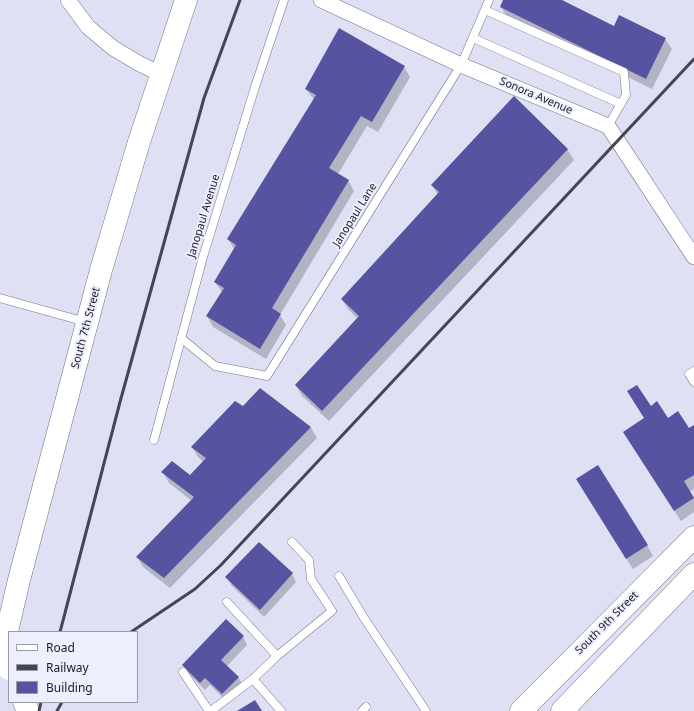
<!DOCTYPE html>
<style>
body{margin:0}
#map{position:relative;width:694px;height:711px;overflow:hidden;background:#dfe0f4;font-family:"Noto Sans",sans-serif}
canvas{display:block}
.legend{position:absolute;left:8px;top:631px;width:130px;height:72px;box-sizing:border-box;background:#edeefe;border:1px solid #999aa6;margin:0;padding:5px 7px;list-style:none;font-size:12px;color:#1a1b22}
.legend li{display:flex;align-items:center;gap:8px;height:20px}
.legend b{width:20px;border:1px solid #999aa6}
</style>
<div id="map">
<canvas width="694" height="711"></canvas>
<ul class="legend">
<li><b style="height:5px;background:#fff"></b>Road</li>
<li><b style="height:5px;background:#45464f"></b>Railway</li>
<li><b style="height:11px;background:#5654a1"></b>Building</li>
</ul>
</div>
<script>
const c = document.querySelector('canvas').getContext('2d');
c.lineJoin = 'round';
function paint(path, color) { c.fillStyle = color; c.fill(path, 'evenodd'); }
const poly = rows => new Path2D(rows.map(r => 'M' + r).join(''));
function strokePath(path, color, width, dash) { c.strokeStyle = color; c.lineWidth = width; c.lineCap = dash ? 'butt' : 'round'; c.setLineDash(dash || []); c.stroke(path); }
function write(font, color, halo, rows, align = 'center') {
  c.font = font + ' "Noto Sans",sans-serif'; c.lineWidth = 4; c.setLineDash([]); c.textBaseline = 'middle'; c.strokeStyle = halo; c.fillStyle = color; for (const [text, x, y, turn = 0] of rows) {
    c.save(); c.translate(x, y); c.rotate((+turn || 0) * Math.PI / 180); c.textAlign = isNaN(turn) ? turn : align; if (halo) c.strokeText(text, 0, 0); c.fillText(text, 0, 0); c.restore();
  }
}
const shadow = poly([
 [504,0,559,0,614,27,665,39,672,49,652,89,507,17,501,7],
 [404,67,410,77,378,132,367,126,338,174,348,180,354,191,280,315,286,325,266,359,213,327,207,316,222,292,215,282,234,249,228,239,314,100,306,89],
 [567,149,574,160,329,421,302,396,296,385,358,319,348,309,342,299,438,195,432,185],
 [261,389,311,428,317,438,170,588,143,567,137,557,192,501,169,483,163,472,190,477,204,462,198,457,192,447,243,408],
 [650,407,667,420,689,429,694,426,694,489,690,492,694,498,694,512,681,521,631,443],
 [583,490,647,545,653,556,633,569],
 [292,574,296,582,264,617,231,585,227,577],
 [243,637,247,645,227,666,238,677,243,685,227,702,210,685,205,690,188,673,183,665]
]);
const building = poly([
 [503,0,562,0,614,26,619,15,666,38,646,79,500,7],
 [339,28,405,66,372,122,361,116,329,168,349,180,272,308,281,314,260,349,206,316,224,288,214,282,236,245,227,239,316,95,305,89],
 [514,96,568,149,322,411,295,385,359,316,341,299,439,192,431,185],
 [637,385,651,406,657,401,668,418,678,411,689,428,694,425,694,475,684,481,694,498,674,511,623,432,644,418,627,391],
 [260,388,311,427,164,578,136,557,194,497,161,472,172,461,190,475,206,458,191,447,235,401,243,406],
 [598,465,648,545,626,559,576,479],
 [259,542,293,573,260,610,225,577],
 [226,619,244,636,221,660,239,677,222,694,205,678,200,683,182,665],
 [255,700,262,711,237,711]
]);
const lane = poly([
 [485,10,624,72,626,95,608,126],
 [473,38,621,104],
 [0,298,86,322],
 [181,338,215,366,267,376,461,65,489,0],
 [694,371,689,374,694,382],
 [154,440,203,257,255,87,284,0],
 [339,576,364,618,426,711],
 [227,602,277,656],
 [183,672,209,711],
 [211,711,253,679],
 [281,711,253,679,277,656,332,611,311,579,309,560,292,542],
 [362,711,366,707]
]);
const street = poly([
 [68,0,88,27,113,48,140,64,161,74],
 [321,0,461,65,608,126,694,257]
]);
const secondary = poly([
 [0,661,19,580,101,270,139,142,186,0]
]);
const primary = poly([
 [521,711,694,537],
 [562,711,694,574]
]);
const highway = poly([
 [24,702,28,711]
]);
const rail = poly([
 [60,632,120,402,204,98,240,0],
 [131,632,195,589,221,565,694,59],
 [39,711,41,702],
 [57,711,62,702]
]);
const highwayBridge = poly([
 [0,649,9,669]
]);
const streetNames = [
 ["Sonora Avenue",536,96,23],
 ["Janopaul Lane",355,215,-58],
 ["Janopaul Avenue",204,216,-73],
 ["South 7th Street",86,328,-75],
 ["South 9th Street",607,623,-45]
];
paint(shadow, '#0003');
paint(building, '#5654a1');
strokePath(lane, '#737586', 9);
strokePath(street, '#737586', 16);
strokePath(secondary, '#737586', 23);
strokePath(primary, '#737586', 23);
strokePath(highway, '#737586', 23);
strokePath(lane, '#fff', 8);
strokePath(street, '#fff', 15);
strokePath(secondary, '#fff', 22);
strokePath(primary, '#fff', 22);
strokePath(highway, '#fff', 22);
strokePath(rail, '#45464f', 3);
strokePath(highwayBridge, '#737586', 23, []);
strokePath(highwayBridge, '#fff', 22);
write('11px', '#1a1b22', '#edeefe', streetNames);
</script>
